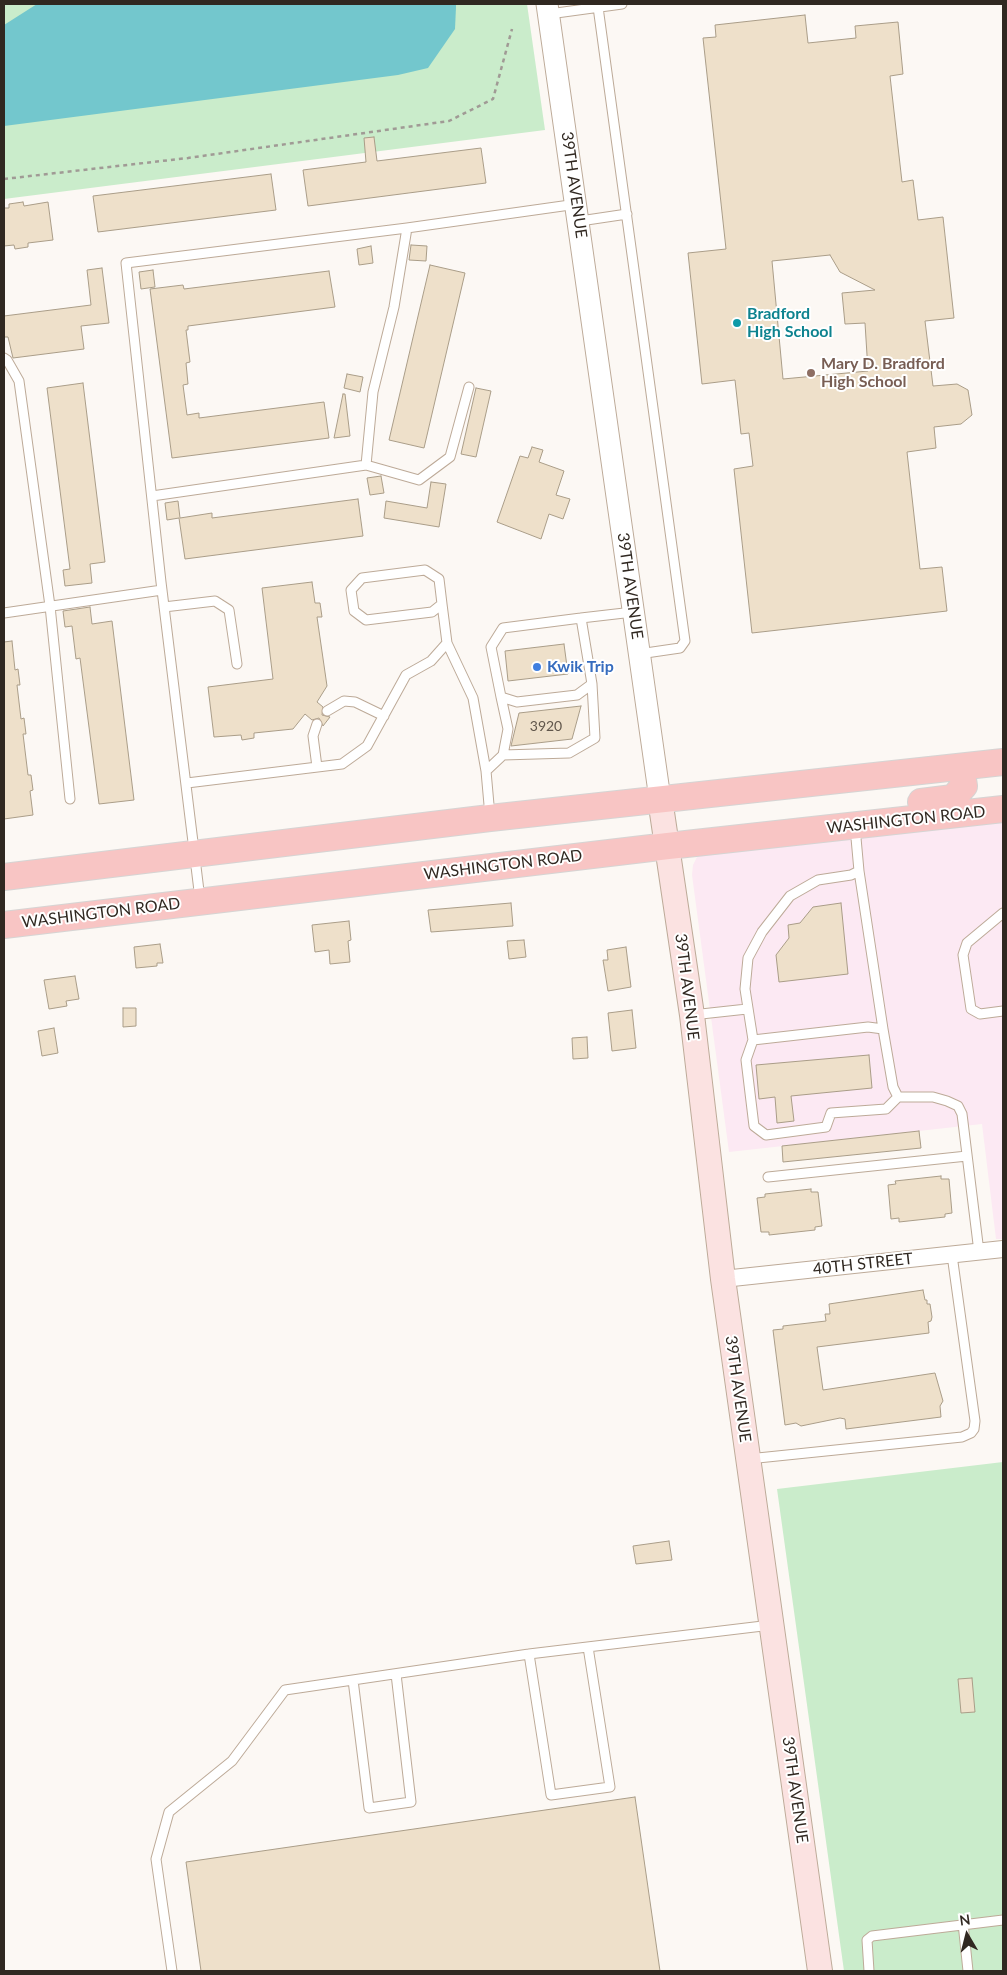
<!DOCTYPE html>
<style>
body{margin:0}
#map{position:relative;width:1007px;height:1975px;overflow:hidden;background:#fcf8f4;font-family:Lato,sans-serif}
canvas{display:block}
.frame{position:absolute;inset:0;border:5px solid #302821;pointer-events:none}
.north{position:absolute;left:942px;top:1910px;width:50px;height:50px;-webkit-text-stroke:4px #fff;paint-order:stroke;rotate:352deg;font-size:14px;font-weight:700;line-height:20px;text-align:center;color:#302821}
.north::after{content:'';display:block;margin:auto;width:18px;height:22px;background:#302821;clip-path:polygon(50% 0,100% 100%,50% 72%,0 100%)}
</style>
<div id="map">
<canvas width="1007" height="1975"></canvas>
<div class="frame"></div>
<div class="north">N</div>
</div>
<script>
const c = document.querySelector('canvas').getContext('2d');
c.lineJoin = 'round';
function paint(path, color) { c.fillStyle = color; c.fill(path, 'evenodd'); }
const poly = rows => new Path2D(rows.map(r => 'M' + r).join(''));
function strokePath(path, color, width, dash) { c.strokeStyle = color; c.lineWidth = width; c.lineCap = dash ? 'butt' : 'round'; c.setLineDash(dash || []); c.stroke(path); }
function write(font, color, halo, rows, align = 'center') {
  c.font = font + ' Lato,sans-serif'; c.lineWidth = 4; c.setLineDash([]); c.textBaseline = 'middle'; c.strokeStyle = halo; c.fillStyle = color; for (const [text, x, y, turn = 0] of rows) {
    c.save(); c.translate(x, y); c.rotate((+turn || 0) * Math.PI / 180); c.textAlign = isNaN(turn) ? turn : align; if (halo) c.strokeText(text, 0, 0); c.fillText(text, 0, 0); c.restore();
  }
}
const commercial = poly([
 [1003,821,1003,1239,996,1239,982,1124,729,1152,692,875,693,865,698,855]
]);
const green = poly([
 [4,4,527,4,545,130,4,199],
 [1003,1462,1003,1971,844,1971,777,1489]
]);
const water = poly([
 [37,4,456,4,456,7,455,29,428,68,398,75,4,126,4,25]
]);
const building = poly([
 [805,15,808,43,856,38,855,26,898,22,903,74,890,76,902,182,913,180,918,220,943,217,954,318,925,321,933,386,957,384,968,390,972,415,961,424,934,427,936,448,907,452,920,569,942,567,947,611,752,633,734,469,753,466,749,433,741,434,735,380,702,384,688,253,726,249,703,38,716,37,715,25,805,15],
 [830,255,840,272,875,290,842,293,845,324,865,323,868,371,783,379,772,261,830,255],
 [374,137,377,161,481,148,486,183,308,206,303,170,366,162,364,138,374,137],
 [271,174,276,210,98,232,93,196,271,174],
 [23,202,24,206,48,202,53,240,28,243,28,247,15,249,14,245,4,246,4,208,9,208,9,204,23,202],
 [411,245,427,246,426,261,409,260,411,245],
 [371,246,373,263,359,265,357,249,371,246],
 [430,265,465,273,424,448,389,440,430,265],
 [102,268,109,323,81,326,84,349,13,358,8,337,4,337,4,316,91,305,87,270,102,268],
 [153,270,155,287,141,289,139,272,153,270],
 [329,271,335,307,188,326,188,330,186,330,190,362,186,363,188,384,183,385,187,415,199,413,199,418,324,402,329,438,172,458,150,289,183,285,184,289,329,271],
 [347,374,363,377,360,392,344,388,347,374],
 [83,383,105,562,90,564,92,583,65,586,63,570,70,569,47,388,83,383],
 [476,388,491,391,476,457,461,454,476,388],
 [343,394,345,394,350,436,334,438,343,394],
 [532,447,543,450,539,462,564,471,556,495,570,499,563,519,549,514,541,539,497,522,520,456,528,458,532,447],
 [381,476,384,493,370,495,367,478,381,476],
 [431,482,446,484,439,527,384,518,386,501,427,508,431,482],
 [358,499,363,536,185,559,179,518,167,520,165,503,178,501,180,518,212,513,212,518,358,499],
 [312,582,315,603,320,603,322,617,317,617,327,686,317,702,323,707,322,715,330,717,323,726,319,718,312,720,305,714,293,729,254,733,254,738,242,740,241,735,214,737,208,687,273,679,262,588,312,582],
 [90,607,92,624,112,621,134,800,99,804,80,658,76,659,72,626,65,627,63,611,90,607],
 [12,641,15,670,18,669,20,685,17,685,21,719,24,718,26,734,23,734,28,775,31,775,33,790,30,791,33,815,4,819,4,642,12,641],
 [564,644,568,674,508,681,505,651,564,644],
 [581,706,572,739,511,746,519,713,581,706],
 [511,903,513,926,431,932,428,910,511,903],
 [841,903,848,974,779,982,776,955,789,938,788,925,800,923,813,907,841,903],
 [349,921,351,940,348,941,350,962,330,964,329,950,315,952,312,925,349,921],
 [524,940,526,957,509,959,507,941,524,940],
 [160,944,163,963,157,963,157,966,136,968,134,947,160,944],
 [626,947,631,987,608,991,603,960,608,960,607,950,626,947],
 [75,976,79,999,66,1001,67,1006,49,1009,44,980,75,976],
 [123,1008,136,1008,136,1026,123,1027,123,1008],
 [632,1010,636,1048,612,1051,608,1013,632,1010],
 [54,1028,58,1053,42,1056,38,1031,54,1028],
 [587,1037,588,1058,573,1059,572,1038,587,1037],
 [869,1055,872,1088,791,1096,794,1121,777,1123,775,1097,759,1099,756,1065,869,1055],
 [919,1131,921,1148,783,1162,782,1146,919,1131],
 [941,1176,941,1179,949,1179,952,1213,945,1214,945,1217,899,1222,899,1218,891,1219,888,1185,896,1184,895,1181,941,1176],
 [811,1189,811,1192,818,1192,822,1226,815,1227,815,1230,769,1235,769,1232,761,1232,757,1198,765,1197,765,1194,811,1189],
 [923,1290,925,1300,927,1300,927,1304,930,1304,932,1317,931,1321,928,1322,929,1333,817,1347,823,1390,935,1373,943,1401,940,1406,941,1417,846,1429,845,1419,840,1418,801,1426,796,1423,785,1425,773,1330,783,1329,783,1326,826,1321,825,1314,830,1314,829,1304,923,1290],
 [669,1541,672,1560,636,1564,633,1546,669,1541],
 [972,1678,975,1712,961,1713,958,1679,972,1678],
 [635,1797,660,1971,201,1971,186,1862,635,1797]
]);
const path = poly([
 [4,179,188,158,449,121,493,99,512,29]
]);
const service = poly([
 [598,7,685,641,680,648,639,654],
 [549,14,622,4],
 [580,221,627,214],
 [4,358,7,360,19,381,50,606,70,799],
 [366,465,373,392,394,307,407,228],
 [152,496,366,465,419,480,450,457,469,387],
 [442,604,439,579,425,570,362,578,351,590,354,611,366,620,432,612,442,604,447,643,473,698,486,771],
 [164,607,215,601,229,610,237,664],
 [4,613,162,590],
 [581,618,592,684,577,695,517,702,501,697,491,647,503,628,581,618,633,612],
 [327,711,344,701,355,702,384,716],
 [317,724,313,736,317,767],
 [503,755,569,753,595,738,592,684],
 [187,783,342,764,367,746,406,675,431,661,447,643],
 [490,816,486,771,503,755,508,729,501,697],
 [855,827,859,871,851,875,818,880,790,896,762,932,748,958,745,989,753,1040,868,1027,883,1029,893,1087,898,1097,933,1097,947,1101,958,1106,962,1114,979,1252],
 [859,871,883,1029],
 [200,899,161,582,126,263,407,228,577,204],
 [1003,913,967,943,963,955,971,1009,980,1014,1003,1011],
 [692,1015,747,1009],
 [753,1040,746,1060,754,1126,766,1135,826,1127,831,1113,886,1109,898,1097],
 [768,1177,967,1156],
 [748,1459,962,1437,971,1433,974,1429,975,1421,952,1255],
 [529,1654,551,1795,610,1787,588,1647],
 [353,1680,369,1808,411,1802,396,1674],
 [963,1923,968,1971],
 [172,1971,156,1859,169,1812,232,1761,285,1690,529,1654,771,1625],
 [869,1971,867,1940,872,1936,1003,1920]
]);
const minor = poly([
 [723,1279,1003,1249]
]);
const tertiary = poly([
 [547,4,660,799]
]);
const secondary = poly([
 [660,799,692,1015,723,1279,820,1971]
]);
const primary = poly([
 [921,802,953,798,964,786,961,767],
 [4,877,490,818,1003,762],
 [4,925,668,846,1003,809]
]);
const markers = [
 [737,323,5,"#0f9aa8"],
 [811,373,5,"#8d6e63"],
 [537,667,5,"#3f7fe0"]
];
const numberNames = [
 ["3920",546,726]
];
const streetNames = [
 ["39TH AVENUE",574,185,82],
 ["39TH AVENUE",630,586,82],
 ["WASHINGTON ROAD",906,820,-6],
 ["WASHINGTON ROAD",503,865,-7],
 ["WASHINGTON ROAD",101,913,-7],
 ["39TH AVENUE",687,987,83],
 ["40TH STREET",863,1264,-6],
 ["39TH AVENUE",738,1389,82],
 ["39TH AVENUE",795,1790,82]
];
const cultureNames = [
 ["Bradford",747,314],
 ["High School",747,332]
];
const educationNames = [
 ["Mary D. Bradford",821,364],
 ["High School",821,382]
];
const shopNames = [
 ["Kwik Trip",547,667]
];
paint(commercial, '#fce9f3');
paint(green, '#caeccb');
paint(water, '#73c7cd');
paint(building, '#eee0ca');
strokePath(building, '#aa9d88', 1);
strokePath(service, '#bdaa98', 11);
strokePath(minor, '#bdaa98', 18);
strokePath(tertiary, '#bdaa98', 23);
strokePath(secondary, '#bdaa98', 26);
strokePath(primary, '#d6d4d3', 28);
strokePath(path, '#a09a95', 2.5, [4, 4]);
strokePath(service, '#fff', 9);
strokePath(minor, '#fff', 16);
strokePath(tertiary, '#fff', 21);
strokePath(secondary, '#fbe2e1', 24);
strokePath(primary, '#f8c5c4', 26);
for (const [x, y, r, color] of markers) { const dot = new Path2D(); dot.arc(x, y, r, 0, 2 * Math.PI); c.fillStyle = color; c.fill(dot); strokePath(dot, '#fff', 2); }
write('14px', '#60564b', null, numberNames);
write('16px', '#302821', '#fff', streetNames);
write('bold 16px', '#0d838f', '#fff', cultureNames, 'left');
write('bold 16px', '#785e54', '#fff', educationNames, 'left');
write('bold 16px', '#366cbe', '#fff', shopNames, 'left');
</script>
